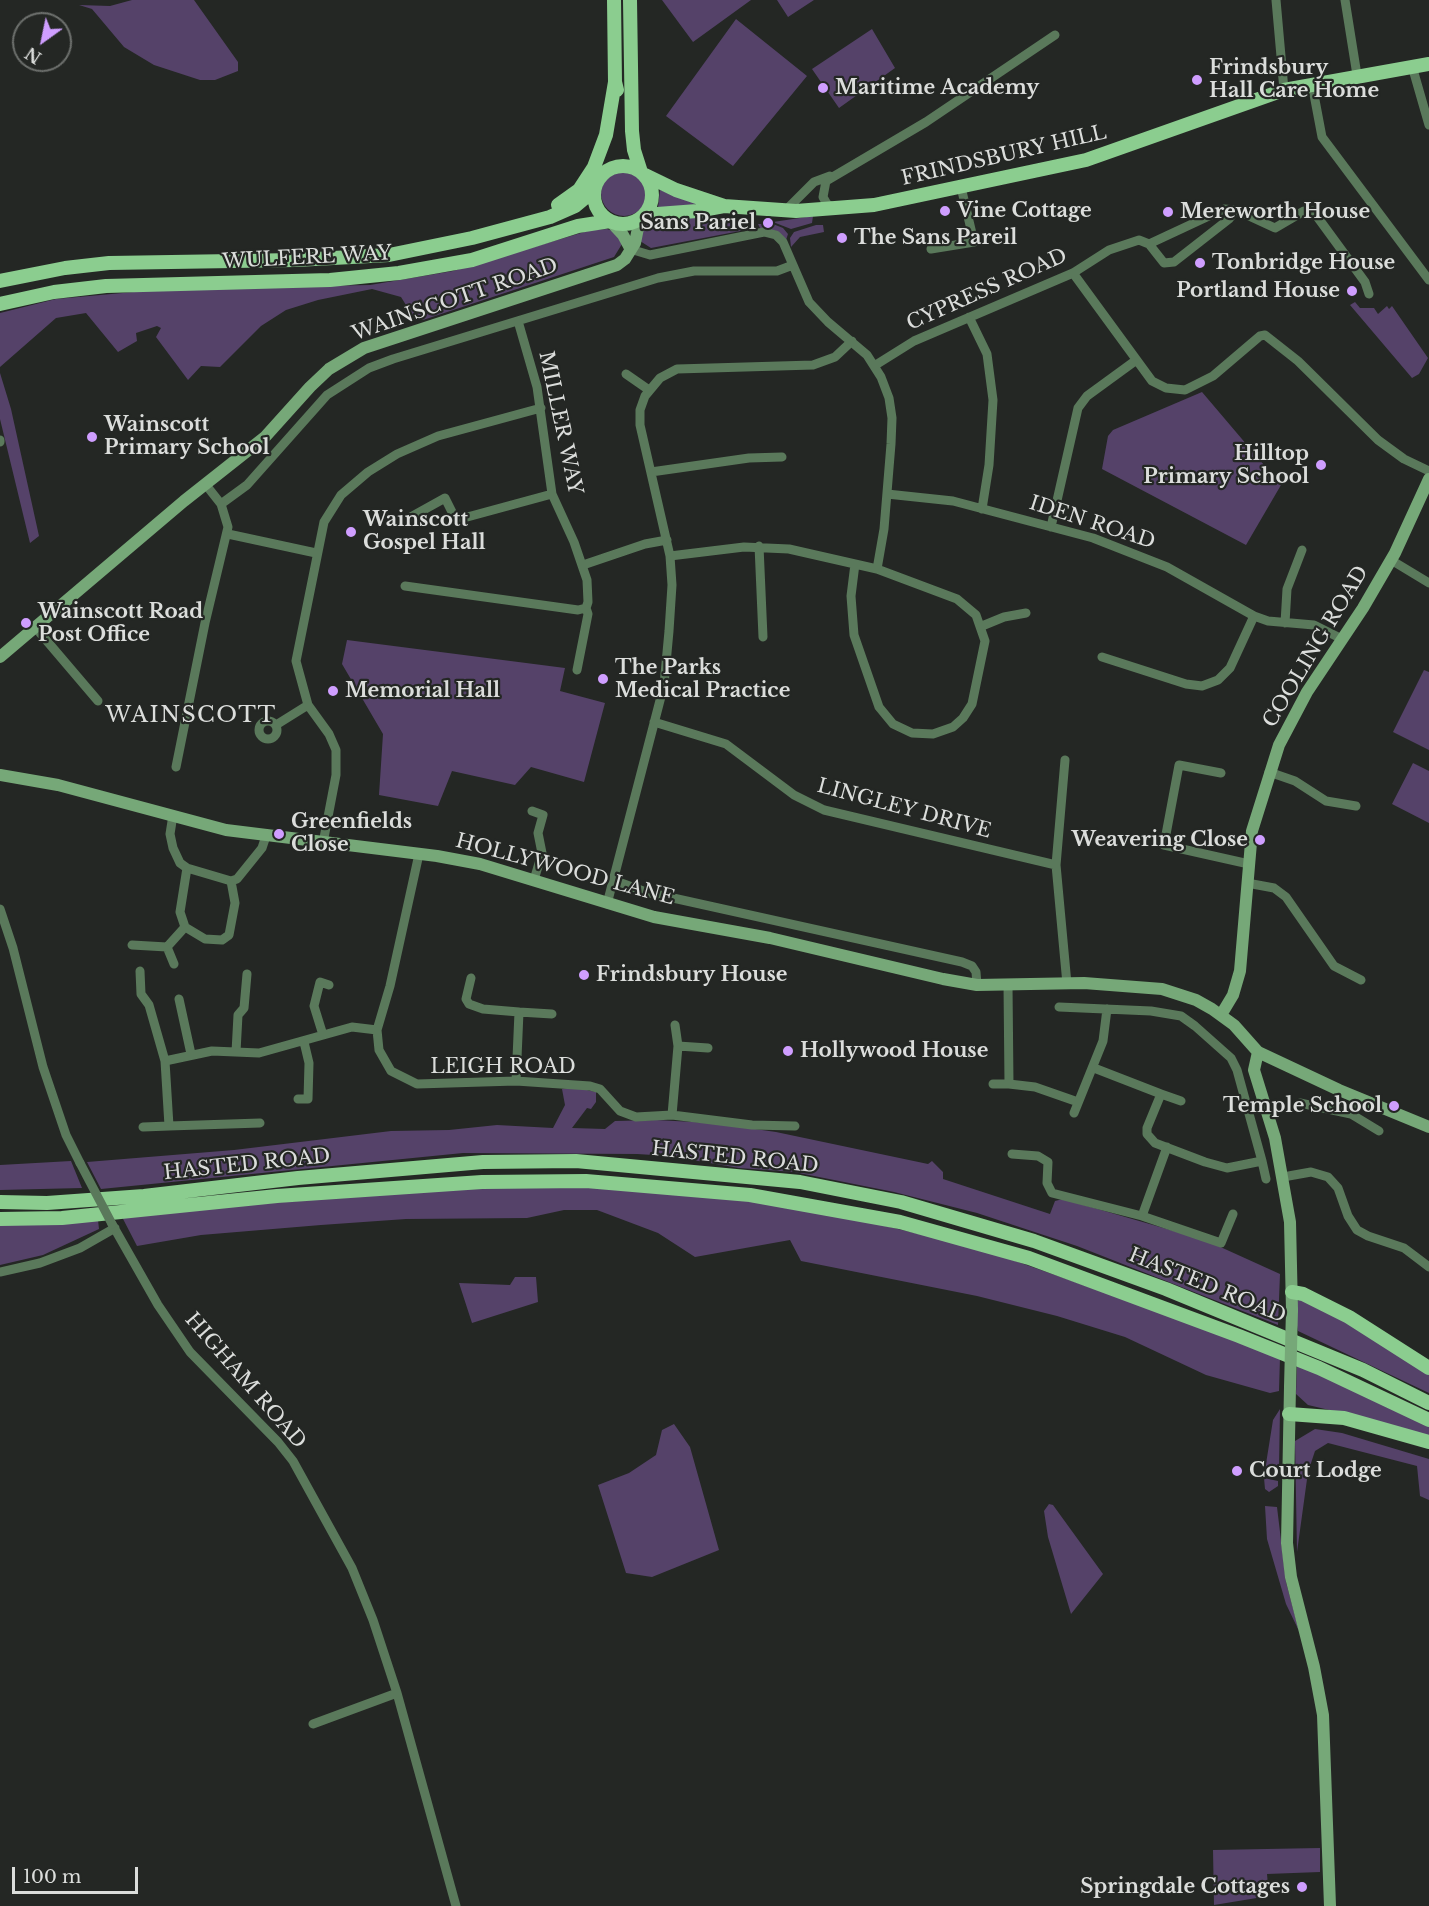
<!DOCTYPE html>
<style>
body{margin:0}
#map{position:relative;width:1429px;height:1906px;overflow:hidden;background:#242724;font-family:"Libre Baskerville",serif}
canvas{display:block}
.north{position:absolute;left:12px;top:12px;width:60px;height:60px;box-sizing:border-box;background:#242724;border:2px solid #6d706d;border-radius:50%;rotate:213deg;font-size:16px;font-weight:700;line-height:24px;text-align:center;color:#dbdddb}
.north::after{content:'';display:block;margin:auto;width:21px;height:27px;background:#cf9eff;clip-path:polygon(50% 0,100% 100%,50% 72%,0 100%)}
.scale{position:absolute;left:12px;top:1867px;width:126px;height:27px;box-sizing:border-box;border:3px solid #dbdddb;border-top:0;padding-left:8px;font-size:18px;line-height:21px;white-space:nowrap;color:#dbdddb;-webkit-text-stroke:4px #242724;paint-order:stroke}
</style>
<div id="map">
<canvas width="1429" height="1906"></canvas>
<div class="north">N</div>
<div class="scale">100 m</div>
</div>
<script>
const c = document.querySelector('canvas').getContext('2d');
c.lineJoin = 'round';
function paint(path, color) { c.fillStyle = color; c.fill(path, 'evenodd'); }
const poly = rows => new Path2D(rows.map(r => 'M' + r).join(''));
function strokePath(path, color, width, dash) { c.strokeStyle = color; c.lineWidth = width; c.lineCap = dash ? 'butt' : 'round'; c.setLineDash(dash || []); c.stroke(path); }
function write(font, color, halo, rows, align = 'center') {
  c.font = font + ' "Libre Baskerville",serif'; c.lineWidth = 4.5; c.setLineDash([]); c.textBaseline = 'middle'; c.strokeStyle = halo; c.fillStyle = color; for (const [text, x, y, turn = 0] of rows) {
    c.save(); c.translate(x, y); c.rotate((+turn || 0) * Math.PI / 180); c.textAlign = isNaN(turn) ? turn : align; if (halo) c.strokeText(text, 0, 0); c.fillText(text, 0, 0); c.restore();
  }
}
const green = poly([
 [132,0,194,0,238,62,238,71,215,80,200,80,154,65,124,47,92,9,79,5,110,6],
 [662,0,751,0,693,42],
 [777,0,814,0,788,17],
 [736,19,807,76,733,166,666,116],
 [872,29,895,68,839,108,812,69],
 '601 193a23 23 0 1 1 46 0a23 23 0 1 1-46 0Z',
 [660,190,701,204,658,208],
 [694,215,756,221,756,228,651,248,640,241,641,232,650,220],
 [813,216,812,223,791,229,773,222],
 [758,224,773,224,783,228,788,234,786,240,776,231,760,228],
 [816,225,823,225,824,232,800,237,791,247,790,238,794,232],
 [607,229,616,232,622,244,614,257,423,320,414,318,401,297,372,289,318,300,286,310,261,326,220,367,201,366,188,380,156,337,161,328,157,326,136,333,137,341,118,352,86,313,56,318,0,367,0,313,56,299,167,289,370,285,453,271,591,230],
 [1355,302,1360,308,1374,308,1378,314,1387,306,1389,309,1392,306,1428,358,1419,374,1412,378,1350,305],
 [0,373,11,409,39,536,30,543,0,419],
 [1202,392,1281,485,1246,545,1102,469,1108,436,1113,430],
 [347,640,565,668,560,691,605,703,584,782,531,767,515,785,452,771,438,806,379,795,383,734,342,664],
 [1424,670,1429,672,1429,750,1393,732],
 [1413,763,1429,771,1429,823,1392,804],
 [573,1087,596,1092,596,1102,591,1109,587,1108,572,1128,605,1129,615,1121,656,1120,713,1123,776,1132,928,1164,932,1161,943,1172,943,1179,1050,1214,1055,1201,1063,1199,1205,1240,1280,1274,1278,1325,1077,1246,977,1213,894,1192,794,1172,739,1168,669,1156,637,1154,463,1153,101,1189,87,1162,234,1150,391,1131,449,1130,497,1125,553,1128,565,1105,562,1089],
 [71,1161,82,1188,0,1190,0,1165],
 [497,1185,598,1186,690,1193,818,1210,978,1248,1175,1317,1280,1357,1279,1391,1270,1393,1206,1375,1125,1337,1057,1316,977,1296,801,1261,790,1240,695,1257,658,1233,597,1210,564,1210,527,1218,406,1219,321,1225,201,1235,137,1246,121,1215],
 [98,1220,99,1229,43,1255,0,1265,0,1225],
 [515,1277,536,1277,538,1302,472,1323,459,1283,510,1285],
 [1305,1297,1429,1371,1429,1393,1298,1331,1294,1309,1296,1302],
 [1297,1364,1429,1426,1429,1438,1372,1420,1308,1405,1296,1394],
 [1280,1409,1279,1469,1265,1470,1273,1420],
 [674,1424,690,1447,719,1550,652,1577,626,1573,598,1485,629,1473,656,1455,662,1430],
 [1315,1429,1342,1433,1429,1459,1429,1500,1420,1496,1417,1466,1328,1443,1315,1451,1308,1472,1297,1552,1295,1441],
 [1264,1478,1278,1481,1278,1486,1269,1492,1265,1489],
 [1049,1504,1053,1505,1103,1574,1071,1614,1048,1537,1044,1511],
 [1265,1506,1277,1507,1286,1582,1299,1631,1286,1604,1267,1539],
 [1320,1848,1320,1872,1267,1874,1269,1896,1214,1905,1213,1850]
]);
const street = poly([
 [1276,0,1284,90],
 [1345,0,1357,75],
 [1412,66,1429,125],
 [1312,84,1322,137,1429,280],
 [835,208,827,204,823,197,826,181,926,122,1055,35],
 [785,211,814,182,830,176],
 [1149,244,1164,263,1174,262,1229,219,1236,210],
 [630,249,650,255,764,232,776,235,783,242,809,302,828,322,867,355,881,377,889,398,892,418,891,444,884,529,877,569],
 [931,249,974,242,961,187],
 [1073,273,1152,381,1166,388,1185,390,1213,376,1260,336,1265,335,1298,361,1378,440,1404,459,1429,471],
 [969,317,987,354,993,400,989,465,982,509],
 [518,321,537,387,552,494,574,542,587,580,588,602,586,608,588,614,577,670],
 [874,366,914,341,1073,273,1109,250,1139,240,1149,244,1224,209,1236,210,1275,228,1304,211,1313,211,1365,282,1369,294],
 [626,374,649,390],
 [0,440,0,442],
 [651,472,749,458,782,457],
 [887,494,953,501,1093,538,1167,567,1254,616,1268,621,1314,625,1342,639],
 [221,504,247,485,327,395,369,368,393,359,658,278,694,271,777,271,793,265],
 [409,518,445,498,454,516,460,519,552,494],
 [1051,527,1078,408,1087,396,1135,361],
 [228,534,316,553],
 [759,546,763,637],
 [670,556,744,547,789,549,877,569,957,599,976,615,985,641,972,704,963,718,953,727,933,734,912,733,893,724,879,707,854,635,851,596,855,564],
 [1391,560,1429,583],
 [583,565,645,544,667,540],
 [405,586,578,610,586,608],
 [1285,623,1287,589,1302,550],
 [982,626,1004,617,1026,613],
 [35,627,98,701],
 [1102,657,1186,684,1202,686,1218,680,1230,668,1254,616],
 '259 730a9 9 0 1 1 18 0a9 9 0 1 1-18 0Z',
 [654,722,726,744,794,795,824,810,1056,865],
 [276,725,308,705],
 [1065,760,1056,865,1067,984],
 [176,767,205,623,228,527,221,504,206,485],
 [1269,772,1295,781,1326,801,1356,806],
 [1221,773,1179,765,1164,845,1249,864],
 [532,811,543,815,538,833,542,853,534,880],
 [173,815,170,834,173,848,180,863,187,868,180,912,185,927,205,939,222,940,229,935,235,903,231,881,237,879,262,848,266,836],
 [323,843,336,775,336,750,329,734,308,705,296,661,324,522,341,495,368,472,397,454,438,436,541,408],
 [419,854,390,986,377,1030,379,1050,391,1071,417,1084,516,1081,590,1086,600,1089,620,1111,636,1117,672,1115,752,1125,795,1126],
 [187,868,231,881],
 [613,880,646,892,962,962,972,966,976,972,977,985],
 [1247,883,1274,888,1286,897,1334,966,1361,980],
 [607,904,664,685,669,631,672,585,670,556,640,425,640,410,645,396,660,378,677,369,813,365,835,357,852,341],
 [0,909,13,948,43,1067,66,1135,80,1163],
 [132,945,167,947,185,927],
 [167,947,174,964],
 [140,971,141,994,149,1005,165,1061],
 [471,978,466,999,469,1004,483,1009,519,1012],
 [1008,985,1009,1084,1035,1087,1078,1102],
 [179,999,191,1054],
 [1059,1007,1151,1011,1181,1016,1195,1026,1231,1058,1237,1070,1262,1161],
 [675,1025,678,1046],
 [323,1035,314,1006,320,982,329,985],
 [236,1052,238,1015,244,1008,247,974],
 [1094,1068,1161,1094,1147,1128,1147,1134,1155,1143,1205,1162,1227,1168,1262,1161,1266,1179],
 [516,1081,519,1012,552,1014],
 [993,1084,1009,1084],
 [1161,1094,1181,1101],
 [298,1099,308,1099,309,1063,304,1042],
 [1300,1103,1351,1114,1358,1098],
 [1074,1113,1103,1041,1107,1009],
 [1351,1114,1379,1131],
 [672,1115,678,1046,708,1048],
 [169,1126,260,1123],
 [143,1127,169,1126,165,1061,212,1051,259,1053,352,1027,377,1030],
 [1012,1154,1038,1156,1048,1162,1047,1183,1052,1193,1142,1216,1221,1243,1233,1214],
 [1283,1177,1311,1172,1328,1177,1338,1188,1348,1216,1357,1230,1368,1236,1404,1248,1429,1267],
 [1142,1216,1167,1147],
 [112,1224,158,1305,190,1352,278,1442,293,1461,352,1568,373,1620,397,1693,456,1906],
 [0,1272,40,1263,80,1248,115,1228],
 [313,1724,397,1693]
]);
const secondary = poly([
 [610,221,623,235,630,248],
 [0,657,184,501,265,437,310,387,329,369,364,348,617,265,625,259,635,243,640,218],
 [0,775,58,785,226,830,437,856,480,864,654,917,770,938,943,979,977,985,1084,983,1162,989,1196,1000,1212,1009,1234,1025,1258,1052,1339,1090,1429,1127],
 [1221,1015,1233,995,1240,971,1252,831,1279,745,1307,692,1363,608,1395,553,1429,479],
 [1258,1052,1254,1070,1275,1138,1290,1222,1292,1310],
 [1290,1387,1287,1543,1291,1577,1314,1667,1323,1715,1330,1906]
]);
const primary = poly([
 [614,0,615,82,617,90],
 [630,0,632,131,634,150,641,172],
 '594 195a29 29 0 1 1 58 0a29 29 0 1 1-58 0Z',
 [643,174,676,190,724,206,796,211,874,205,1086,160,1284,90,1429,64],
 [558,205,579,190,594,167,606,135,615,82],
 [644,215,697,211,724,206],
 [0,281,65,268,109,263,296,260,389,255,472,238,550,217,575,206,593,191],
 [0,304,54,292,106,286,330,280,399,273,472,260,578,226,610,221],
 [0,1202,47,1203,144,1196,298,1178,483,1162,576,1161,800,1182,901,1202,1034,1241,1166,1289,1363,1370,1429,1403],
 [0,1219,62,1218,277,1196,482,1182,586,1181,750,1195,900,1222,1029,1258,1239,1336,1319,1368,1429,1420],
 [1292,1292,1303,1294,1349,1317,1429,1368],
 [1289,1414,1344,1418,1429,1442]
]);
const streetBridge = poly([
 [80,1163,112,1224]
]);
const secondaryBridge = poly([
 [1290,1387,1292,1310]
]);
const markers = [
 [1197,80,6,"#cf9eff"],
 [823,88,6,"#cf9eff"],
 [945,211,6,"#cf9eff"],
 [1168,212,6,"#cf9eff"],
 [768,223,6,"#cf9eff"],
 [842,238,6,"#cf9eff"],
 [1200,263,6,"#cf9eff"],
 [1352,291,6,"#cf9eff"],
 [92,437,6,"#cf9eff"],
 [1321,465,6,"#cf9eff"],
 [351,532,6,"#cf9eff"],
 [26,623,6,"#cf9eff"],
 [603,679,6,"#cf9eff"],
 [333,691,6,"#cf9eff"],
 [279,834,6,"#cf9eff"],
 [1260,840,6,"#cf9eff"],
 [584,975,6,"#cf9eff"],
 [788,1051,6,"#cf9eff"],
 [1394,1106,6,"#cf9eff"],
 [1237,1471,6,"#cf9eff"],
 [1302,1887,6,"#cf9eff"]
];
const poiNames = [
 ["Frindsbury",1209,68],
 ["Hall Care Home",1209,91],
 ["Maritime Academy",835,88],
 ["Vine Cottage",957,211],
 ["Mereworth House",1180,212],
 ["Sans Pariel",756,223,"right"],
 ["The Sans Pareil",854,238],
 ["Tonbridge House",1212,263],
 ["Portland House",1340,291,"right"],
 ["Wainscott",104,425],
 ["Primary School",104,448],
 ["Hilltop",1309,454,"right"],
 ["Primary School",1309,477,"right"],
 ["Wainscott",363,520],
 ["Gospel Hall",363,543],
 ["Wainscott Road",38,612],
 ["Post Office",38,635],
 ["The Parks",615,668],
 ["Medical Practice",615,691],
 ["Memorial Hall",345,691],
 ["Greenfields",291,822],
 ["Close",291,845],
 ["Weavering Close",1248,840,"right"],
 ["Frindsbury House",596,975],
 ["Hollywood House",800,1051],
 ["Temple School",1382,1106,"right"],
 ["Court Lodge",1249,1471],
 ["Springdale Cottages",1290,1887,"right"]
];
const streetNames = [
 ["FRINDSBURY HILL",1004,156,-13],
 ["WULFERE WAY",307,258,-3],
 ["CYPRESS ROAD",987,290,-24],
 ["WAINSCOTT ROAD",455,300,-19],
 ["MILLER WAY",560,423,78],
 ["IDEN ROAD",1092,523,18],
 ["COOLING ROAD",1316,647,-59],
 ["LINGLEY DRIVE",904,809,15],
 ["HOLLYWOOD LANE",565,870,15],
 ["LEIGH ROAD",503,1067],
 ["HASTED ROAD",735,1158,6],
 ["HASTED ROAD",247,1165,-6],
 ["HASTED ROAD",1207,1286,22],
 ["HIGHAM ROAD",245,1381,49]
];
const quarterNames = [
 ["WAINSCOTT",191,716]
];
paint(green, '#554269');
strokePath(street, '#5a795b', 9);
strokePath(secondary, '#76a878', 12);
strokePath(primary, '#8bcd8f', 14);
strokePath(streetBridge, '#5a795b', 9);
strokePath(secondaryBridge, '#76a878', 12);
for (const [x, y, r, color] of markers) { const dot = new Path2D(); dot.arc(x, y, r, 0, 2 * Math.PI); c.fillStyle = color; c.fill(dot); strokePath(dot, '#242724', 2); }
write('bold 20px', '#dbdddb', '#242724', poiNames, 'left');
write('20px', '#dbdddb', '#242724', streetNames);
c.letterSpacing = '1.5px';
write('22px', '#dbdddb', '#242724', quarterNames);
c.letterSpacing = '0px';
</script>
